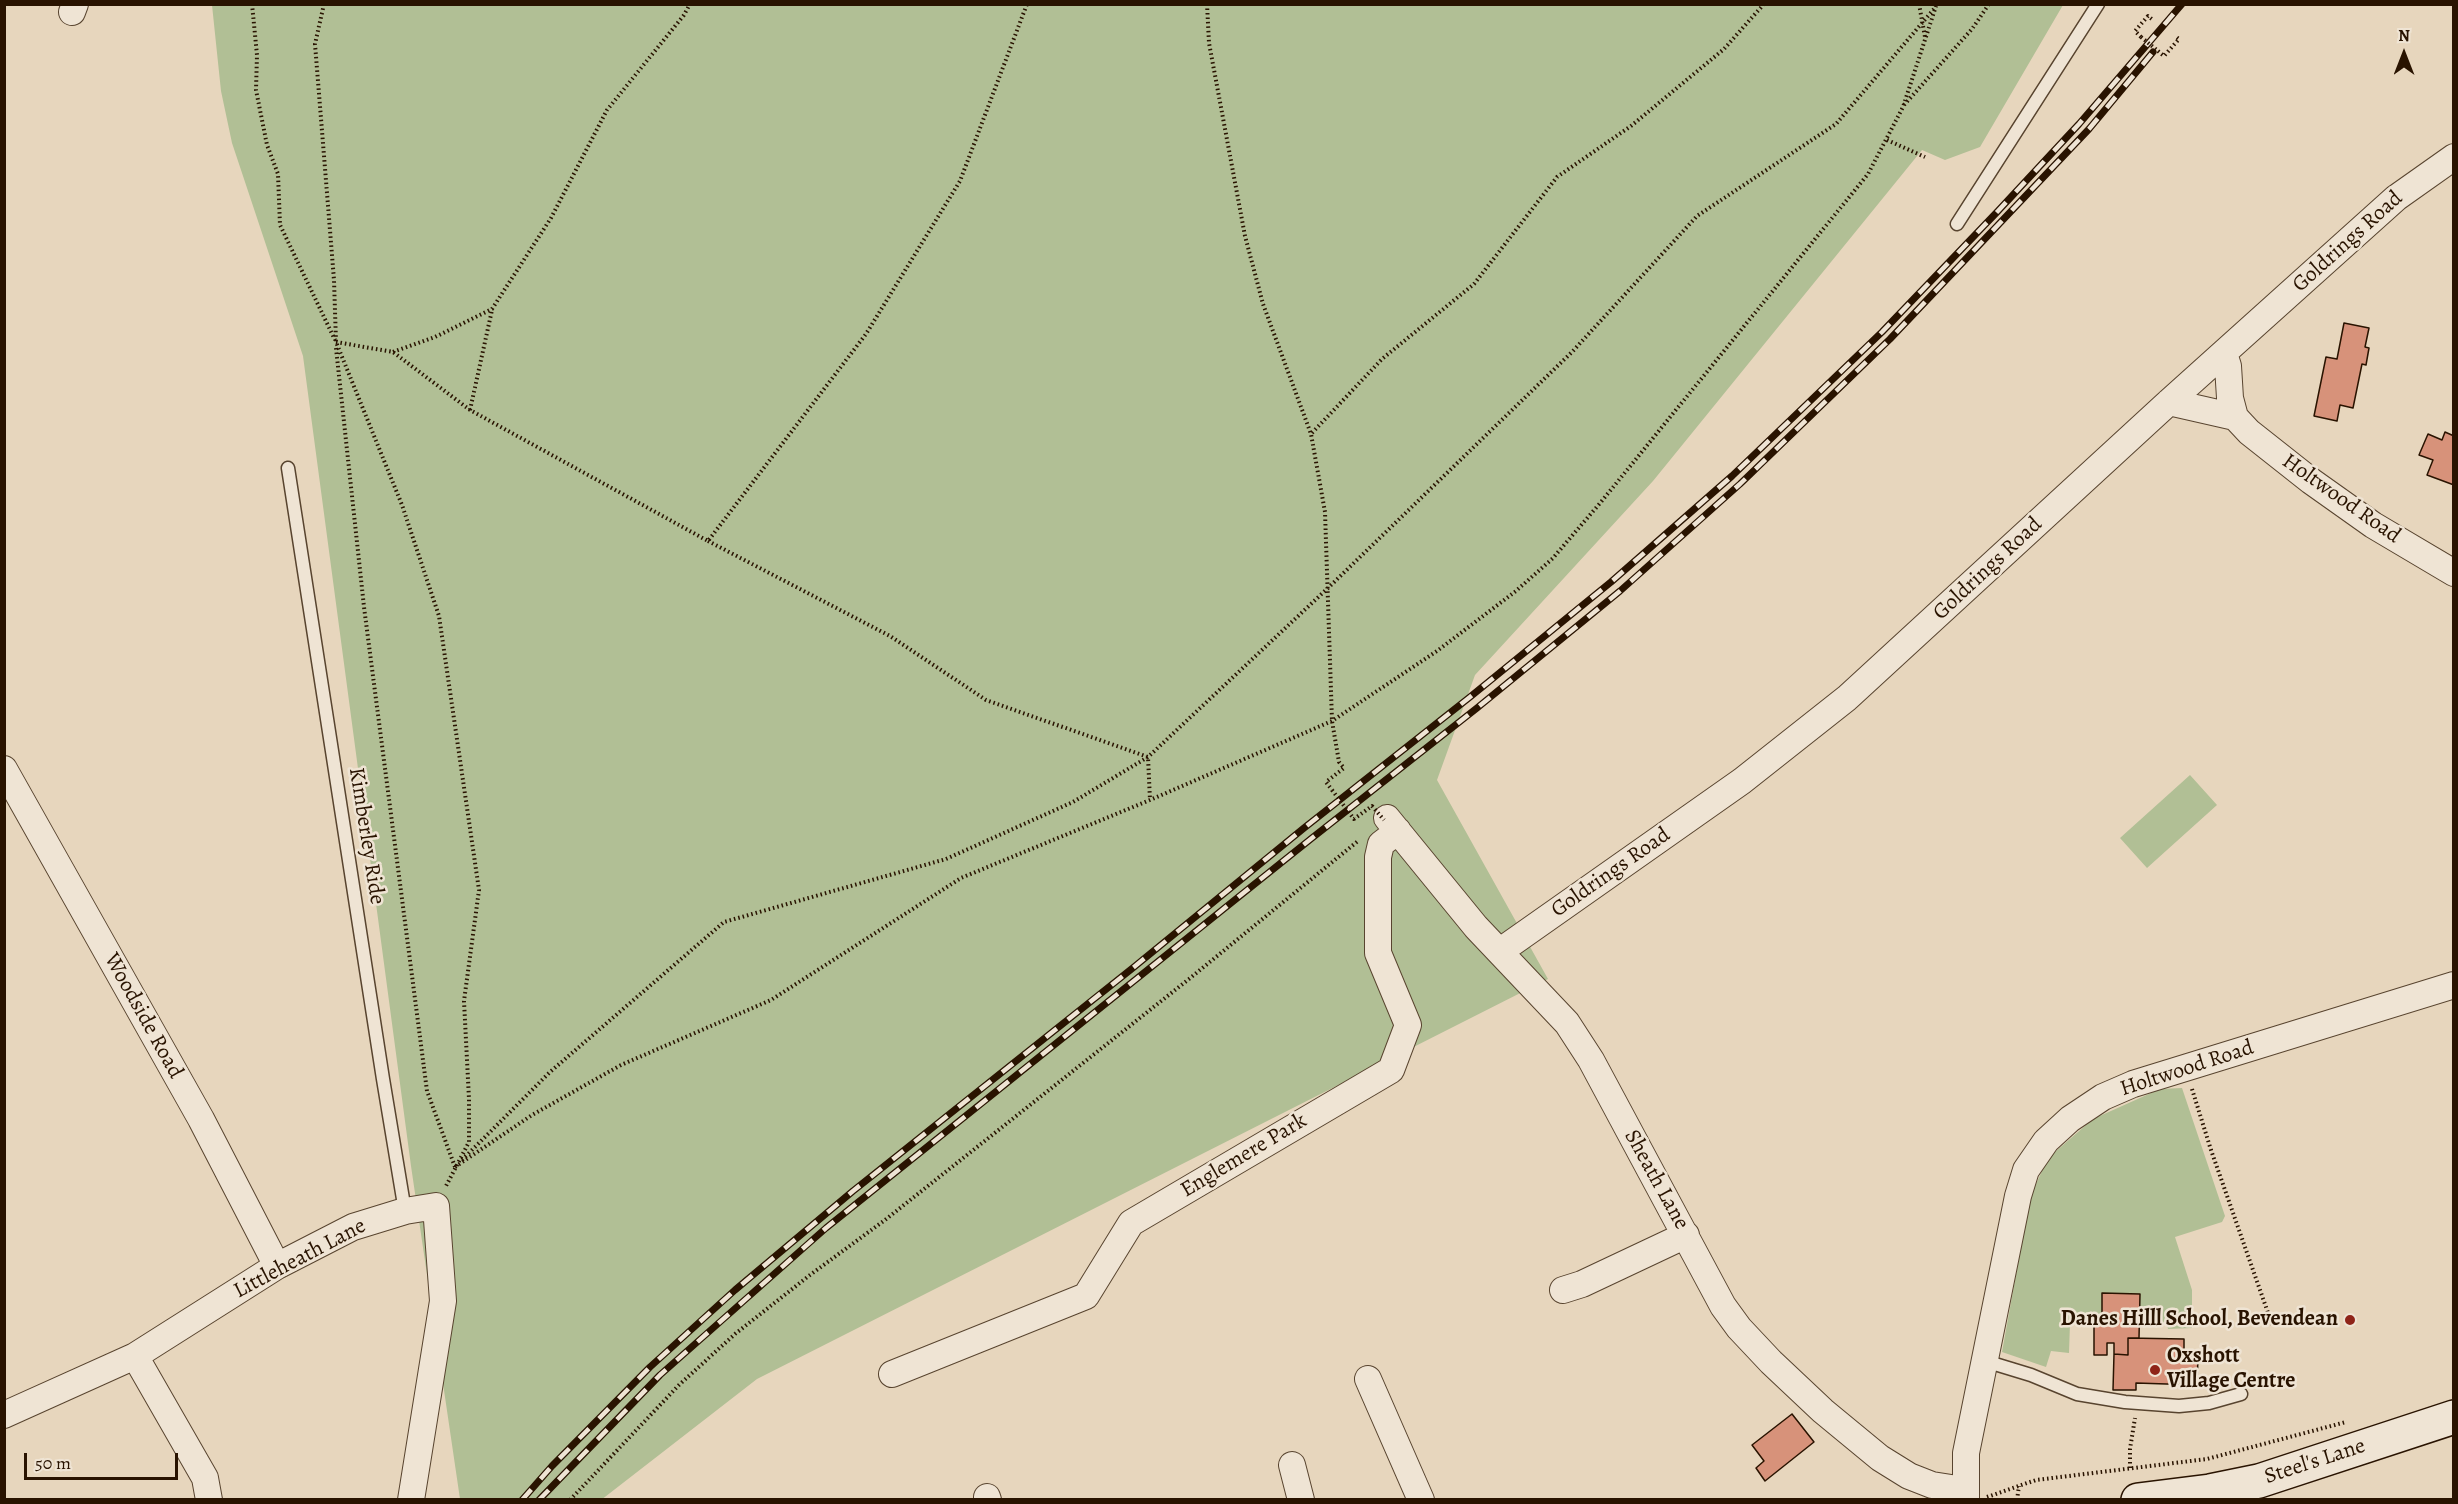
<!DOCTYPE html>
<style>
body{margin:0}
#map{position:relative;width:2458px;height:1504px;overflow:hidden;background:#e7d6bd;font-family:Alegreya,serif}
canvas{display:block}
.frame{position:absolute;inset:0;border:6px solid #291300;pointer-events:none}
.north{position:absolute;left:2374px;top:24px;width:60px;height:60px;-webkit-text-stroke:4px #efe4d4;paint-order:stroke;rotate:0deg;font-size:16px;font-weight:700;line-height:24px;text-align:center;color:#291300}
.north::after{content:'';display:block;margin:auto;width:21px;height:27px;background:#291300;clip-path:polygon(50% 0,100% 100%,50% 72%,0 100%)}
.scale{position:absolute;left:24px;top:1453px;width:154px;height:27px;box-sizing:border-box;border:3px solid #291300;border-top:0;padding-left:8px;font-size:18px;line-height:21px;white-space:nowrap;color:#291300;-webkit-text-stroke:4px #efe4d4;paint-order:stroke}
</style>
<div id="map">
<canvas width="2458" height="1504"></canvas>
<div class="frame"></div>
<div class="north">N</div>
<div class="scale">50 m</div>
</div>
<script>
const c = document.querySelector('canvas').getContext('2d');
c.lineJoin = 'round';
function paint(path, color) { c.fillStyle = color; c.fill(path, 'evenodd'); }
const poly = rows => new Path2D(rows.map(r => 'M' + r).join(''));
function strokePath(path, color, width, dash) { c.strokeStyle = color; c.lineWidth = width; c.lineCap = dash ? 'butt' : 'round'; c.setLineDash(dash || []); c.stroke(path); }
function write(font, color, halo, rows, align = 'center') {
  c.font = font + ' Alegreya,serif'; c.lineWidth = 5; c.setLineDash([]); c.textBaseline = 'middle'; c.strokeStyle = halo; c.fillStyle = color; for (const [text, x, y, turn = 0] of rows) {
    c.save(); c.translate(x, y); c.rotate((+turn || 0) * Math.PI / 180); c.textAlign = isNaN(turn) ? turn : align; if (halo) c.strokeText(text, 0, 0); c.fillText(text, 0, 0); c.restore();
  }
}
const green = poly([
 [212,5,2063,5,1980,147,1945,160,1922,150,1653,481,1475,675,1437,780,1548,979,757,1379,601,1500,460,1499,411,1166,303,356,232,143,221,91],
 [2190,775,2217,805,2147,868,2120,838],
 [2182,1088,2225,1216,2222,1222,2175,1237,2192,1290,2192,1328,2168,1329,2167,1323,2139,1323,2102,1294,2102,1323,2070,1323,2069,1353,2051,1351,2046,1367,2002,1352,2030,1197,2048,1158,2093,1119,2160,1089]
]);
const building = poly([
 [2344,323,2369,328,2365,347,2369,348,2366,365,2362,364,2353,408,2340,405,2337,421,2314,416,2326,357,2337,359,2344,323],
 [2445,432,2454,436,2454,485,2427,475,2433,460,2419,455,2428,434,2442,440,2445,432],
 [2102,1293,2140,1294,2139,1338,2128,1338,2128,1355,2114,1354,2114,1343,2107,1343,2107,1355,2094,1355,2094,1323,2102,1323,2102,1293],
 [2128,1338,2184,1339,2184,1356,2198,1357,2197,1385,2136,1383,2136,1390,2113,1390,2114,1354,2128,1355,2128,1338],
 [1792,1414,1814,1442,1765,1481,1756,1468,1764,1461,1752,1445,1792,1414]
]);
const path = poly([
 [252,4,257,55,256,90,267,145,278,174,280,225,335,340],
 [324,4,315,44,334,280,336,342,402,505,439,616,479,890,464,1001,469,1099,469,1142,446,1186],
 [1207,4,1209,43,1245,236,1263,304,1311,434,1325,512,1332,721,1339,762,1344,768,1326,782,1332,790],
 [1919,4,1925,37],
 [2141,37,2135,31,2148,16,2153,20],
 [2158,51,2164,56,2179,39,2175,36],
 [1904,105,1972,29,1989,4],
 [1887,140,1925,157],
 [336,342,393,352,470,410,708,541,866,334,960,181,1027,4],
 [336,348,364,607,427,1091,455,1167],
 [393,352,435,337,492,309,551,218,607,110,684,15,690,4],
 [470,410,492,310],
 [1312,433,1382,359,1474,284,1557,177,1631,126,1724,49,1764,4],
 [708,541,890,636,986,700,1148,757,1150,800],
 [2192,1089,2211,1150,2273,1327],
 [462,1160,550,1072,724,922,946,859,1073,802,1148,757,1328,588,1572,352,1697,216,1836,124,1934,9],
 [455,1167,532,1115,621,1065,771,1000,961,878,1150,800,1332,721,1437,651,1516,591,1553,558,1601,502,1868,174,1903,107,1936,6],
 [2130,1468,2130,1449,2135,1418],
 [1987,1497,2036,1480,2207,1459,2346,1422],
 [570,1500,679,1385,735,1334,810,1275,885,1220,1189,979,1358,841],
 [2017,1500,2019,1486]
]);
const lane = poly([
 [1957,224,2098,4],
 [288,468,383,1079,405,1211],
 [1985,1361,2031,1375,2077,1394,2125,1402,2179,1406,2209,1403,2241,1394]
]);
const street = poly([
 [72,12,75,4],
 [2224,353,2228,366,2230,398,2235,417],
 [2169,402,2235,417,2249,432,2311,481,2373,525,2454,573],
 [4,769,201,1119,277,1266],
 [1387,818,1476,927,1567,1023,1591,1060,1723,1306,1739,1328,1771,1362,1823,1411,1880,1458,1909,1476,1932,1485,1964,1490],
 [1501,953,1509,945,1742,781,1847,698,2169,402,2396,198,2454,157],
 [1563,1290,1582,1284,1686,1235],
 [135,1356,205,1478,209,1500],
 [892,1374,1086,1296,1131,1223,1391,1070,1408,1025,1378,953,1378,857,1381,844,1398,831],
 [1368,1379,1421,1500],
 [4,1415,135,1356,277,1266,353,1227,405,1211,436,1206,443,1301,411,1500],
 [1292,1465,1301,1500],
 [987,1497,988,1500],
 [1966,1500,1966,1453,2018,1196,2026,1170,2046,1141,2070,1119,2103,1097,2133,1084,2454,985]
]);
const secondary = poly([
 [2138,1500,2210,1491,2259,1481,2454,1417]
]);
const rail = poly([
 [522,1500,552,1466,650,1367,735,1290,853,1191,1134,967,1304,828,1470,697,1611,582,1732,476,1882,332,1998,211,2079,124,2182,4],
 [539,1500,660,1375,826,1228,1312,838,1477,708,1620,591,1740,484,1890,339,2089,129,2153,52]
]);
const pathBridge = poly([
 [2141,37,2158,51],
 [1332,790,1354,819,1372,806,1384,820]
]);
const markers = [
 [2350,1320,6,"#8f2418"],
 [2155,1370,6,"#8f2418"]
];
const streetNames = [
 ["Goldrings Road",2348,242,-42],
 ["Holtwood Road",2341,499,35],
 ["Goldrings Road",1988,569,-43],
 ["Kimberley Ride",366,836,81],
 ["Goldrings Road",1611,873,-35],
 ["Woodside Road",143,1016,61],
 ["Holtwood Road",2187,1069,-18],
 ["Englemere Park",1244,1156,-31],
 ["Sheath Lane",1656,1180,61],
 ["Littleheath Lane",300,1259,-28],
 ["Steel's Lane",2315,1462,-18]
];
const poiNames = [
 ["Danes Hilll School, Bevendean",2338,1320],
 ["Oxshott",2167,1357,"left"],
 ["Village Centre",2167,1382,"left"]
];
paint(green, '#b1bf95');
paint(building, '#d7927a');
strokePath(building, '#291300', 1.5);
strokePath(lane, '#58442f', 15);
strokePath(street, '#58442f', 28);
strokePath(secondary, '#291300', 36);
strokePath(path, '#291300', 4, [1.5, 3]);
strokePath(lane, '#efe4d4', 12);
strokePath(street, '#efe4d4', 26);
strokePath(secondary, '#efe4d4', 33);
strokePath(rail, '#291300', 7);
strokePath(rail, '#efe4d4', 4.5, [14]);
strokePath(pathBridge, '#291300', 4, [1.5, 3]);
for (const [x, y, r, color] of markers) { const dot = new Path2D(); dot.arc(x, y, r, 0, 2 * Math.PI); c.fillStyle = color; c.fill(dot); strokePath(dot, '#efe4d4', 2); }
write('22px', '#291300', '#efe4d4', streetNames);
write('bold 22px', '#291300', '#efe4d4', poiNames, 'right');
</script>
